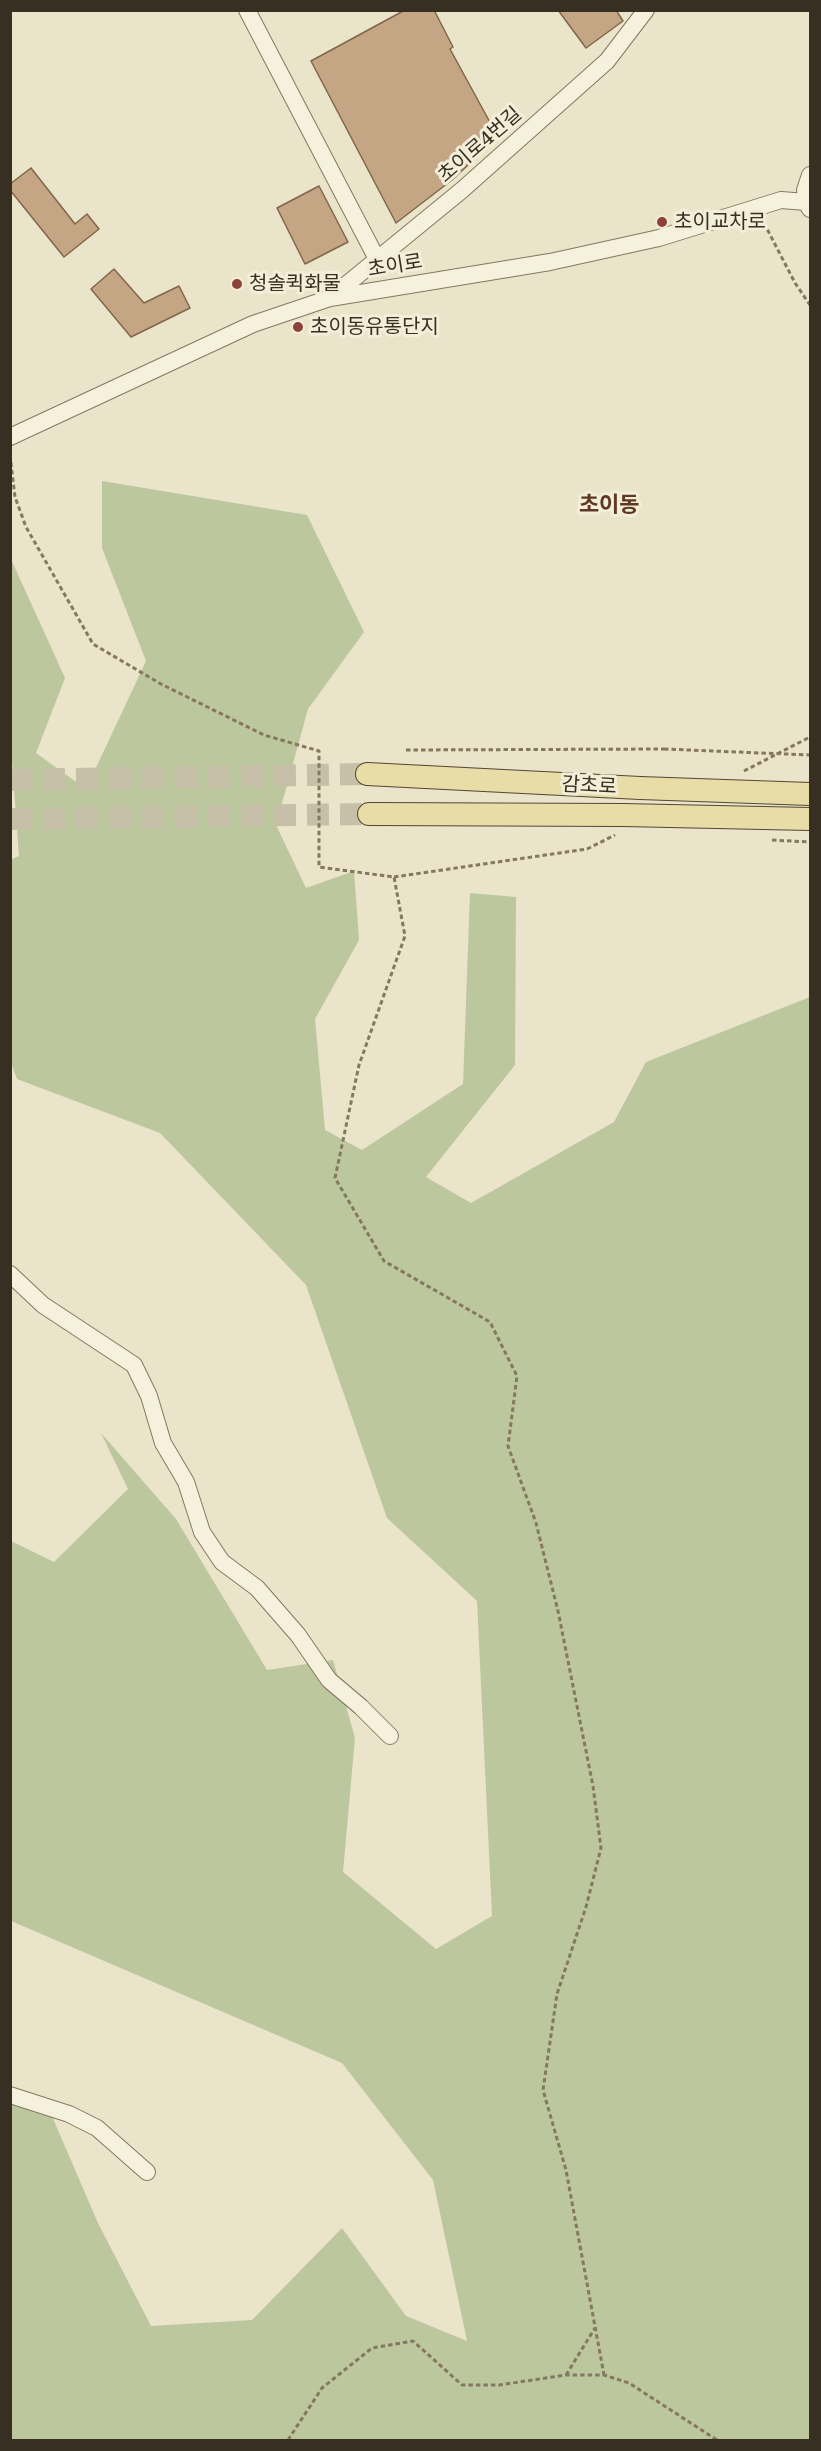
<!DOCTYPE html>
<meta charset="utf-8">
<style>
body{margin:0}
#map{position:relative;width:821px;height:2451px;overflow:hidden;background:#eae4ca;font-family:Literata,serif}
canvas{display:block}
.frame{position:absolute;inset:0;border:12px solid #372f22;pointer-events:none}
</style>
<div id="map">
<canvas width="821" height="2451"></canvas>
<div class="frame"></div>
</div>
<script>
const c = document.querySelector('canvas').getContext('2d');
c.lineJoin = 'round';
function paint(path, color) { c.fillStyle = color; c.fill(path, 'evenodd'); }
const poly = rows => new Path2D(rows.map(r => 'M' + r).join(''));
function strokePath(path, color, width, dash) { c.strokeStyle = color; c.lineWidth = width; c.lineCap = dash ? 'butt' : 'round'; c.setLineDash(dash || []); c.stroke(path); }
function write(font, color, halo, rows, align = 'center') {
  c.font = font + ' Literata,"Noto Sans KR",serif'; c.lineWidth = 6; c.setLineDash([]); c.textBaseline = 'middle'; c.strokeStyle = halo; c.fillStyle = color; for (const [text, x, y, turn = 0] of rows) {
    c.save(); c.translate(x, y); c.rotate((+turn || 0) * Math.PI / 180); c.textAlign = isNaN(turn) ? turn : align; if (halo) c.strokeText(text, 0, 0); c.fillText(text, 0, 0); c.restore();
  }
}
const green = poly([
 [102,481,307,515,364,632,308,709,276,825,306,888,354,871,359,940,315,1019,325,1130,362,1150,463,1084,470,893,516,897,515,1065,426,1177,471,1203,614,1122,646,1062,810,997,810,2440,11,2440,11,2100,51,2114,98,2223,151,2326,252,2320,342,2228,406,2316,467,2341,433,2180,342,2063,11,1921,11,1541,54,1562,128,1489,101,1433,176,1519,267,1670,333,1660,355,1738,343,1872,436,1949,492,1916,477,1601,387,1518,306,1285,160,1133,17,1079,10,1060,10,860,19,856,10,735,10,557,65,678,36,753,86,789,146,661,102,548]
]);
const building = poly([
 [405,10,434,10,453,47,450,49,498,137,452,180,396,223,311,61,405,10],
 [558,10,616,10,623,21,586,48,558,10],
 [31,168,75,224,87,214,99,229,64,257,10,190,10,184,31,168],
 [319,186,348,242,305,264,277,208,319,186],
 [114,269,144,303,179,286,190,308,131,337,91,289,114,269]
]);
const majorTunnel = poly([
 [10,780,367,774],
 [10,819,369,814]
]);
const path = poly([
 [764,223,795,283,810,305],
 [10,455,15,497,26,527,93,644,161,684,264,735,319,751,319,867,394,877,405,936,359,1065,335,1178,384,1261,490,1322,517,1376,508,1446,536,1523,558,1611,593,1786,601,1848,586,1907,557,1994,543,2090,566,2170,604,2375],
 [406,750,664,749],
 [744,771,810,737],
 [394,877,587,849,615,835],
 [566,2375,595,2328],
 [288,2440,322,2388,372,2348,413,2341,462,2385,499,2385,566,2375,604,2375,629,2383,717,2440]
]);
const minor = poly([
 [247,10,377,259],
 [810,175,805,190,806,202,810,209],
 [330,298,462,190,607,61,646,10],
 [10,437,253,324,330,298,550,262,659,238,781,200,806,202],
 [10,1274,43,1305,134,1365,149,1396,163,1443,186,1482,202,1532,222,1562,257,1588,298,1635,329,1680,361,1707,390,1736],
 [10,2095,69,2114,97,2128,147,2172]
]);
const major = poly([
 [367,774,640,788],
 [369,814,623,815]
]);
const pathBridge = poly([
 [664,749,810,755],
 [772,840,810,842]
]);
const majorBridge = poly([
 [640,788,810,794],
 [623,815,810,819]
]);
const markers = [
 [662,222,6,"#8d4137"],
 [237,284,6,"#8d4137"],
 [298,327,6,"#8d4137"]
];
const streetNames = [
 ["초이로4번길",480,145,-41],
 ["초이로",395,266,-9],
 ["감초로",589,786,3]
];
const poiNames = [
 ["초이교차로",674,222],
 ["청솔퀵화물",249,284],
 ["초이동유통단지",310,327]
];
const quarterNames = [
 ["초이동",609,506]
];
paint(green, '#bdc79e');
paint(building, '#c4a684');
strokePath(building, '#816649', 1.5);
strokePath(majorTunnel, '#c6c0a8', 22, [22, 11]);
strokePath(minor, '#857860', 18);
strokePath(major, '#534634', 24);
strokePath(path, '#857860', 3, [4.5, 3]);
strokePath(minor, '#f5f1dc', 16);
strokePath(major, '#e8dca7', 22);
strokePath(majorBridge, '#534634', 24, []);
strokePath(pathBridge, '#857860', 3, [4.5, 3]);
strokePath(majorBridge, '#e8dca7', 22);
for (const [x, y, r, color] of markers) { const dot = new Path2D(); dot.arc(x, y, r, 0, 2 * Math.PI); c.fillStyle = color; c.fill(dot); strokePath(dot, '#f2eed8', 2); }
write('20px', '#372f22', '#f2eed8', streetNames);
write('20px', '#372f22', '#f2eed8', poiNames, 'left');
write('bold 22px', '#5f3926', '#f2eed8', quarterNames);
</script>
